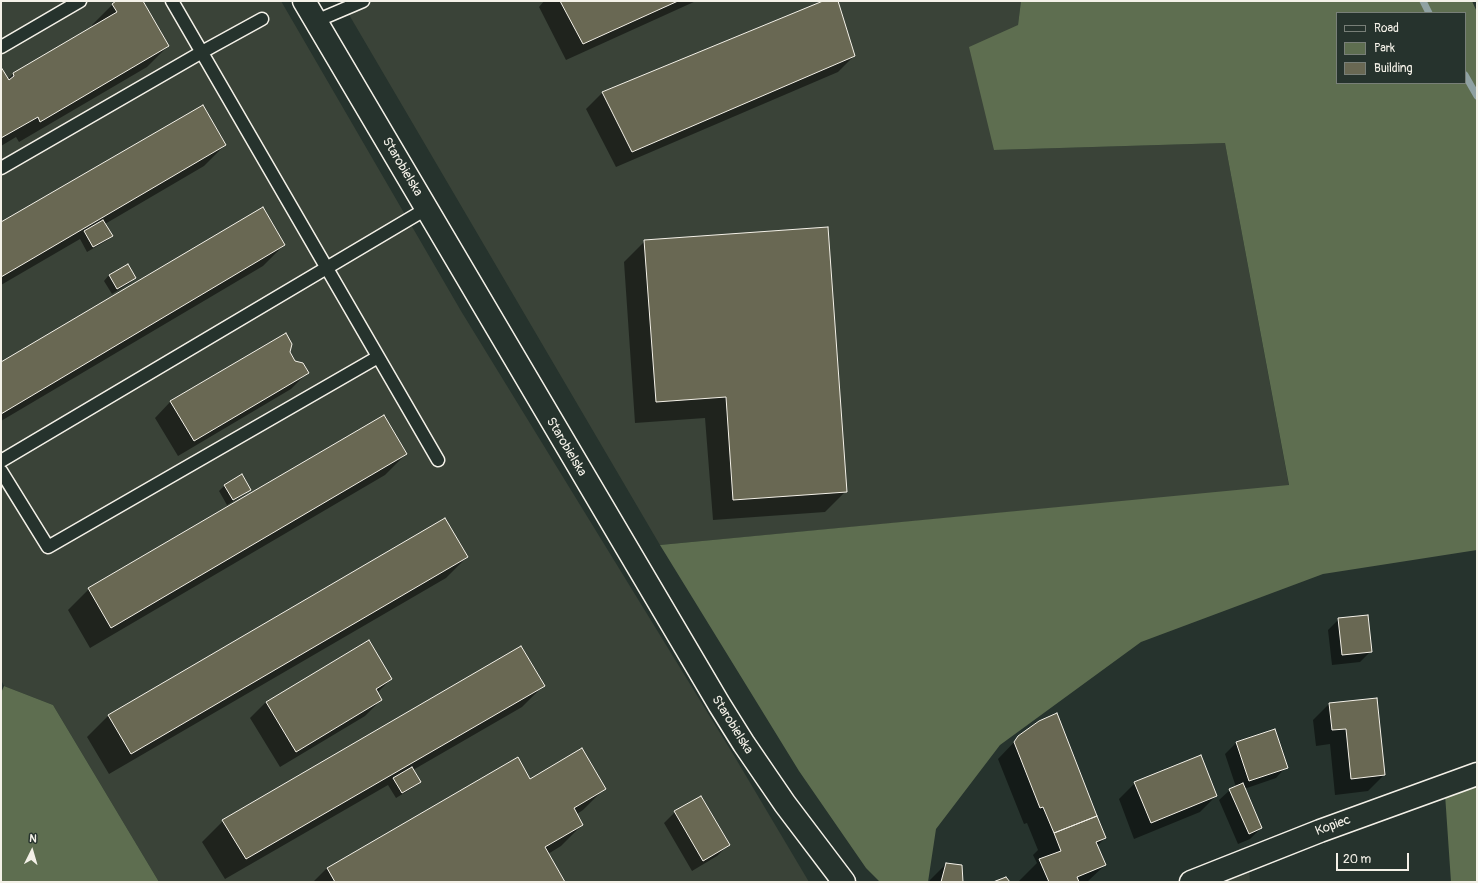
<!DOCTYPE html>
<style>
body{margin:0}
#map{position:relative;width:1478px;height:883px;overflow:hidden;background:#26332d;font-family:Pangolin,sans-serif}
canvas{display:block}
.frame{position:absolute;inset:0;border:2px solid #f4f1e8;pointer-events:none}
.legend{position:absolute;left:1336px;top:12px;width:130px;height:72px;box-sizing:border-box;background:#26332d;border:1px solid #787f78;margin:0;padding:5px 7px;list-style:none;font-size:12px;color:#f4f1e8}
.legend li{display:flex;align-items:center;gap:8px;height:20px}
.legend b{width:20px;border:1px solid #787f78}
.north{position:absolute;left:12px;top:831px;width:40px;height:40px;-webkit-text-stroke:3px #26332d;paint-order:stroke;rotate:5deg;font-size:11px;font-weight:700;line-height:16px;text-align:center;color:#f4f1e8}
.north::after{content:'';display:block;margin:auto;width:14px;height:18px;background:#f4f1e8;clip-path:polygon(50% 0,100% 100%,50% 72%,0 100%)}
.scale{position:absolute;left:1336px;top:853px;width:73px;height:18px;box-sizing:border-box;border:2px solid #f4f1e8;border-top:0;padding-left:5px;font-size:12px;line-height:14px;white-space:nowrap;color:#f4f1e8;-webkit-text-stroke:3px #26332d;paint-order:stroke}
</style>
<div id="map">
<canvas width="1478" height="883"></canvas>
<div class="frame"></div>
<ul class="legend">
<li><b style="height:5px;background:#26332d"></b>Road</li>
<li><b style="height:11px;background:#5e6e50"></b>Park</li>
<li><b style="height:11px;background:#696853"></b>Building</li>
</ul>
<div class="north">N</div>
<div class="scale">20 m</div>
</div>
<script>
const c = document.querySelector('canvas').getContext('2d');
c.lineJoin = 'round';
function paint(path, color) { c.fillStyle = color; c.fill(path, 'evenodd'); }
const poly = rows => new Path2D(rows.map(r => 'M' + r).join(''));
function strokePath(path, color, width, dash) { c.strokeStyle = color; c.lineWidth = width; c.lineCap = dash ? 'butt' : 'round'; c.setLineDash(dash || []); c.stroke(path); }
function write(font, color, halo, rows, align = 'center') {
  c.font = font + ' Pangolin,sans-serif'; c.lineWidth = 3; c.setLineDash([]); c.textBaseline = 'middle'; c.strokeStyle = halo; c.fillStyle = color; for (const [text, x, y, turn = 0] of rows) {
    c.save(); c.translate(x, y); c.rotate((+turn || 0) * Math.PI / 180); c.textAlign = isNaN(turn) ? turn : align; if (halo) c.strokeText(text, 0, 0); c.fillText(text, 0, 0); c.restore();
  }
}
const built = poly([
 [1,1,281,1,461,311,733,754,809,882,159,882,53,705,4,686,1,680],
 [341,1,1021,1,1018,25,994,150,1225,143,1289,486,660,545],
 [1249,865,1250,882,1207,882]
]);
const green = poly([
 [1021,1,1472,1,1477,12,1477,550,1323,574,1141,642,1000,745,936,829,928,882,880,882,866,868,799,771,660,545,1289,485,1225,143,994,150,969,47,1018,25],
 [1337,13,1465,13,1465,83,1337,83],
 [4,686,53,705,159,882,1,882,1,693],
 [1477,782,1477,882,1451,882,1445,794]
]);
const shadow = poly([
 [118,1,142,1,168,46,147,67,19,142,16,137,1,146,1,69,7,80,13,74,93,27,92,25,113,4],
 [544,1,696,1,566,60,539,7],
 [826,1,837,1,854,56,838,72,616,167,586,109,602,93],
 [225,145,204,166,105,224,112,236,106,241,87,252,80,239,1,285,1,223],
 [645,241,846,491,825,512,713,520,705,418,635,423,624,262],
 [284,245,263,266,1,421,1,363],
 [127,265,135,278,130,283,112,294,104,281,109,275],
 [288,352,294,361,307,373,291,389,178,456,155,418,171,401],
 [406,454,385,475,90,648,68,610,89,589],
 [242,476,250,489,244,495,227,505,219,491,224,486],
 [445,519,467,557,446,578,109,774,87,737,108,716],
 [1339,619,1371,651,1360,662,1332,665,1328,630],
 [391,679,377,693,381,700,365,716,280,767,250,718,266,702],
 [543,686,522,707,413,770,419,782,414,787,396,798,388,785,225,879,202,842,223,821],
 [1329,704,1384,775,1368,791,1335,795,1330,744,1316,746,1313,720],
 [1274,730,1286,767,1276,778,1244,789,1261,828,1250,839,1238,844,1219,800,1230,790,1236,787,1225,754,1236,743],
 [1019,737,1105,838,1097,846,1105,865,1087,882,1020,882,1019,881,1037,863,1033,855,1038,850,1027,823,1024,824,998,759],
 [529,780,604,789,583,810,577,814,582,825,561,846,548,854,564,882,313,882,327,868],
 [1135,783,1216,796,1200,812,1134,839,1119,799],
 [675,812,728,845,717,856,692,871,664,823],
 [946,864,962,882,929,882,930,880]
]);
const stream = poly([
 [1423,1,1429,13],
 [1465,75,1477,96]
]);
const building = poly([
 [116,1,143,1,169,46,40,122,38,117,1,138,1,67,9,80,14,76,13,73,117,12,112,4,116,1],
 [560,1,678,1,583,44,560,1],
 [823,1,838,1,855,56,632,152,602,92,823,1],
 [203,105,226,145,1,277,1,222,203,105],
 [263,207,285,245,1,414,1,362,263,207],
 [103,220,113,236,93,247,84,231,103,220],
 [828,227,847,492,733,500,726,397,656,402,644,240,828,227],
 [128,264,136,278,117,289,109,275,128,264],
 [286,333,292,344,290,352,295,361,303,363,309,373,194,441,170,401,286,333],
 [384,415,407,454,111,628,88,588,384,415],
 [242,474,251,490,233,500,224,485,242,474],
 [445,518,468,557,131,754,108,715,445,518],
 [1368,615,1372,652,1342,655,1338,618,1368,615],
 [369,640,392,679,376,689,382,700,296,752,266,702,369,640],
 [521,646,545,686,246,859,222,820,521,646],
 [1377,698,1385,775,1351,779,1346,729,1332,730,1329,703,1377,698],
 [1057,713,1097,816,1054,833,1043,807,1040,808,1014,742,1018,736,1039,721,1057,713],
 [1275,729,1288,768,1249,781,1236,742,1275,729],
 [582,748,606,789,574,808,583,825,545,847,565,882,335,882,327,868,518,757,530,779,582,748],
 [1201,755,1217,796,1151,823,1134,782,1201,755],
 [412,767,421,782,402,793,393,778,412,767],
 [1243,783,1262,828,1249,834,1229,789,1243,783],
 [701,796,730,845,703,861,674,811,701,796],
 [1097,816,1106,838,1096,842,1106,865,1077,877,1079,882,1049,882,1039,859,1061,851,1054,833,1097,816],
 [946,863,962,865,963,882,941,882,946,863],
 [1006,877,1010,882,993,882,1006,877]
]);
const service = poly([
 [172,1,438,460],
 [316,21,363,1],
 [1,47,80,1],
 [1,168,202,52,262,19],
 [1,461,426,209],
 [1,471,48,547,378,357]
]);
const minor = poly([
 [1191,882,1320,831,1477,774]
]);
const tertiary = poly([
 [304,1,719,704,744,744,785,804,844,882]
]);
const streetNames = [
 ["Starobielska",402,167,59],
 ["Starobielska",566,447,59],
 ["Starobielska",732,725,58],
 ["Kopiec",1333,826,-20]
];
paint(built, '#3a4338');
paint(green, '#5e6e50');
paint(shadow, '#0007');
strokePath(stream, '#8fa1a2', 7);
paint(building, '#696853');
strokePath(building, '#f4f1e8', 1);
strokePath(service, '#f4f1e8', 15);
strokePath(minor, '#f4f1e8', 25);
strokePath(tertiary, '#f4f1e8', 25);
strokePath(service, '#26332d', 12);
strokePath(minor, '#26332d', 22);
strokePath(tertiary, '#26332d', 22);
write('13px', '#f4f1e8', '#26332d', streetNames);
</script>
